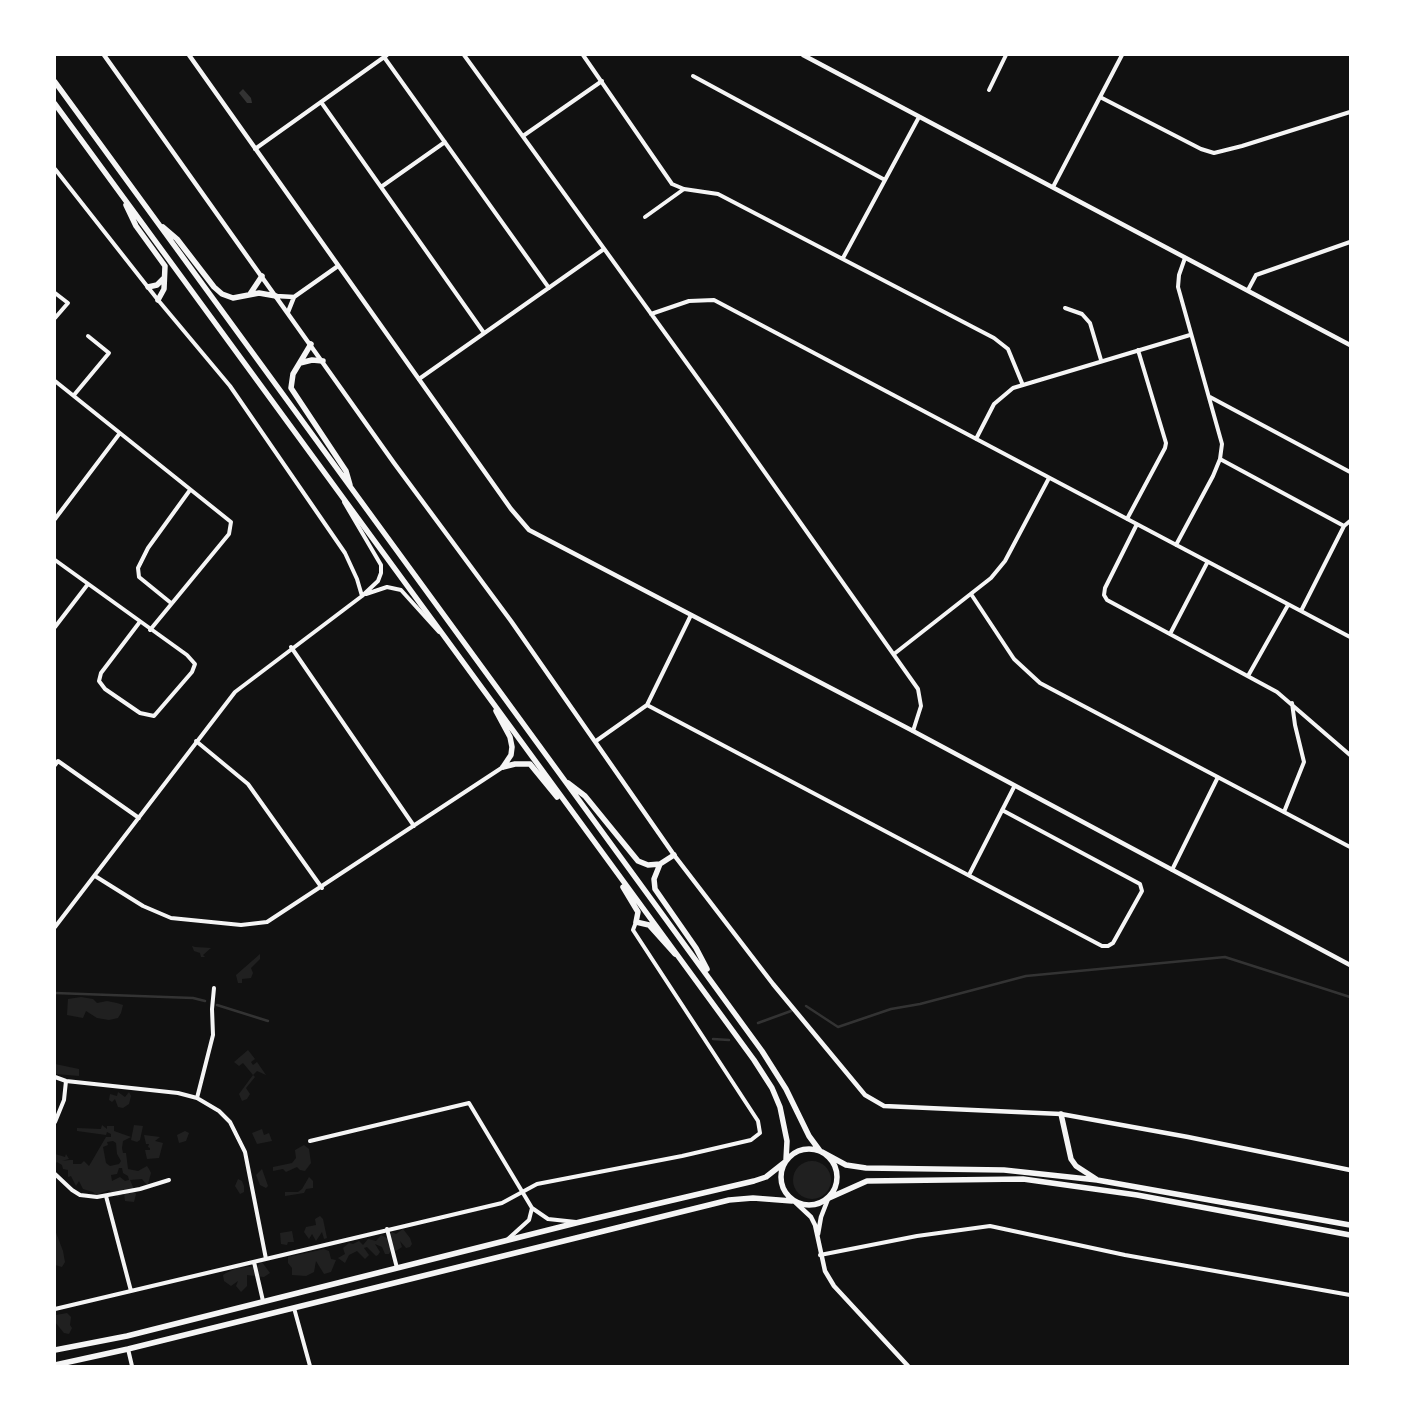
<!DOCTYPE html>
<style>
body{margin:0}
#map{position:relative;width:1405px;height:1421px;overflow:hidden;background:#111;font-family:"PT Sans",sans-serif}
canvas{display:block}
.frame{position:absolute;inset:0;border:56px solid #fff;pointer-events:none}
</style>
<div id="map">
<canvas width="1405" height="1421"></canvas>
<div class="frame"></div>
</div>
<script>
const c = document.querySelector('canvas').getContext('2d');
c.lineJoin = 'round';
function paint(path, color) { c.fillStyle = color; c.fill(path, 'evenodd'); }
const poly = rows => new Path2D(rows.map(r => 'M' + r).join(''));
function strokePath(path, color, width, dash) { c.strokeStyle = color; c.lineWidth = width; c.lineCap = dash ? 'butt' : 'round'; c.setLineDash(dash || []); c.stroke(path); }
const green = poly([
 [192,946,195,947,211,948,203,955,205,957,201,957,200,953,194,951],
 [260,954,260,959,251,968,253,973,251,978,242,979,242,983,238,983,236,975],
 [81,997,93,999,97,1003,107,1001,117,1003,123,1005,121,1013,118,1018,109,1020,97,1018,86,1011,83,1018,67,1015,68,999],
 [248,1050,255,1059,251,1062,253,1065,257,1062,266,1075,257,1071,253,1075,255,1077,246,1088,250,1094,247,1099,242,1101,239,1094,253,1075,243,1063,239,1066,234,1062],
 [55,1064,79,1069,79,1076,56,1074],
 [118,1092,125,1097,129,1092,131,1096,129,1104,123,1108,118,1107,115,1099,112,1102,109,1100,110,1094,117,1096],
 [102,1125,107,1129,107,1126,114,1126,114,1131,131,1137,123,1141,122,1148,123,1153,126,1153,128,1169,138,1171,147,1166,149,1169,151,1173,148,1184,146,1184,142,1179,130,1180,136,1194,134,1202,125,1201,124,1193,118,1197,109,1190,96,1195,93,1192,83,1189,79,1181,76,1186,71,1176,68,1177,68,1170,63,1169,62,1165,57,1162,55,1164,55,1154,65,1157,66,1154,69,1159,62,1161,70,1160,73,1160,73,1164,81,1164,84,1161,89,1166,106,1137,111,1137,111,1134,107,1132,106,1135,77,1131,77,1128,101,1129],
 [113,1141,116,1143,117,1154,121,1161,119,1164,110,1166,106,1163,103,1147,108,1145,107,1142],
 [119,1168,122,1168,123,1173,128,1176,129,1180,125,1181,120,1177,112,1181,111,1175,117,1174],
 [134,1125,143,1126,140,1140,137,1142,131,1140],
 [262,1129,264,1135,269,1133,272,1141,257,1144,252,1133],
 [185,1131,189,1133,186,1141,179,1143,177,1135],
 [144,1135,160,1137,155,1141,163,1143,159,1158,147,1159,145,1150,150,1150,150,1148,148,1147,149,1144,146,1144],
 [304,1145,309,1149,311,1163,305,1171,300,1170,297,1167,286,1172,283,1169,273,1171,273,1167,292,1163,296,1158,295,1150],
 '793 1180a19 19 0 1 1 38 0a19 19 0 1 1-38 0Z',
 [262,1169,268,1186,266,1188,260,1185,256,1175],
 [309,1177,313,1181,313,1188,306,1189,304,1193,285,1196,285,1192,298,1192,302,1189],
 [238,1179,242,1181,244,1186,244,1192,240,1194,235,1186],
 [320,1216,323,1219,327,1238,324,1239,322,1232,316,1241,312,1234,309,1239,304,1232,306,1227,316,1225,315,1219],
 [403,1229,410,1238,412,1244,410,1247,406,1248,400,1241,402,1247,396,1251,387,1241,391,1250,389,1254,385,1254,382,1247,375,1244,380,1252,378,1255,376,1256,367,1247,364,1248,369,1255,365,1259,357,1251,349,1255,345,1263,338,1258,345,1254,343,1248,349,1243,353,1244,359,1241,363,1245,368,1239,376,1241,381,1235,387,1238,392,1232,396,1234],
 [55,1230,63,1251,65,1262,62,1267,55,1265],
 [292,1231,294,1242,288,1242,287,1245,281,1244,280,1233],
 [324,1249,329,1251,331,1259,336,1260,331,1272,324,1274,316,1261,314,1272,306,1276,292,1275,292,1268,288,1263,288,1257],
 [262,1262,270,1273,264,1277,247,1275,247,1286,241,1292,236,1286,238,1281,231,1286,224,1281,223,1275,226,1273,237,1268,257,1266],
 [67,1313,71,1317,70,1325,72,1328,69,1334,64,1333,55,1322,56,1315]
]);
const water = poly([
 [243,89,251,98,252,103,247,103,239,93]
]);
const stream = poly([
 [55,993,193,998,205,1001],
 [217,1005,268,1021],
 [806,1006,838,1027,891,1009,920,1004,1026,976,1225,957,1350,997],
 [758,1023,791,1011],
 [713,1039,729,1040]
]);
const minor = poly([
 [464,55,720,409,918,689,921,706,913,731],
 [583,55,672,184,684,189],
 [384,57,549,288],
 [693,76,885,180],
 [989,90,1006,55],
 [1100,97,1201,149,1214,153,1242,146,1350,112],
 [321,102,484,333],
 [523,136,602,81],
 [255,149,387,55],
 [55,169,158,300,230,386,345,553,357,579,362,596],
 [381,187,445,142],
 [1053,187,1122,55],
 [645,217,684,189,718,194,994,338,1008,349,1022,383],
 [843,258,919,117],
 [1248,290,1256,275,1350,242],
 [55,293,68,303,55,318],
 [1065,308,1082,314,1090,323,1101,360],
 [651,314,689,301,714,300,1350,637],
 [419,379,604,249],
 [55,381,231,522,229,534,150,630],
 [74,395,109,353,88,336],
 [1210,397,1350,472],
 [976,439,994,404,1013,388,1190,335],
 [1220,459,1344,526],
 [55,519,120,433],
 [1127,519,1165,448,1166,443,1138,350],
 [1137,524,1105,588,1104,595,1107,600,1277,692,1350,755],
 [1176,545,1213,476,1220,459,1222,444,1178,287,1179,275,1185,258],
 [55,560,187,655,195,664,192,672,154,716,140,713,105,689,99,681,101,673,139,623],
 [366,594,387,587,401,590,439,632],
 [971,594,1014,659,1040,683,1350,847],
 [171,603,139,577,138,568,148,548,190,490],
 [1301,611,1344,526,1350,521],
 [55,627,88,584],
 [1170,634,1207,563],
 [291,647,414,826],
 [894,654,991,578,1005,561,1049,478],
 [1248,676,1288,605],
 [647,705,1102,946,1108,946,1113,943,1142,891,1140,884,1002,810],
 [196,741,248,784,322,888],
 [596,741,647,705,691,615],
 [55,765,58,761,139,818],
 [1284,812,1304,762,1295,725,1292,703],
 [1172,870,1218,777],
 [969,875,1014,787],
 [95,876,143,906,171,918,241,925,267,922,503,767],
 [55,927,235,692,362,596,378,581,381,573,381,565,344,502],
 [55,1077,66,1081,178,1093,197,1098,219,1111,230,1122,245,1152,266,1259],
 [197,1098,213,1035,212,1009,214,988],
 [55,1122,64,1100,66,1081],
 [310,1141,469,1103,532,1208,548,1219,576,1222],
 [55,1174,72,1190,80,1195,97,1197,140,1189,169,1180],
 [106,1196,131,1291],
 [387,1229,397,1268],
 [508,1239,529,1220,532,1208],
 [820,1255,917,1236,990,1226,1125,1255,1350,1295],
 [254,1262,263,1301],
 [294,1308,310,1366],
 [55,1309,502,1203,537,1184,682,1156,751,1140,760,1133,758,1121,633,930,636,922],
 [128,1349,132,1366]
]);
const tertiary = poly([
 [104,55,394,463,511,621,674,855,773,984,865,1095,884,1106,1061,1114,1188,1137,1350,1170],
 [189,55,511,509,529,530,913,731,1350,965],
 [803,55,1350,345],
 [276,296,294,297],
 [288,312,294,297,338,266],
 [795,1202,811,1217,815,1225,825,1271,834,1286,908,1366],
 [818,1234,821,1217,828,1199]
]);
const primary = poly([
 [55,82,762,1051,786,1089,809,1136,820,1151],
 [55,104,754,1060,772,1088,780,1107,787,1141,786,1160],
 [126,205,136,226,165,266,164,289,158,300],
 [163,227,177,239,214,287,222,294,233,298,259,293,276,296],
 [148,287,157,285,164,278],
 [250,294,262,276],
 [311,344,293,374,291,388,346,471,350,485],
 [300,363,312,360,323,361],
 [496,711,510,737,512,747,511,755,503,767],
 [503,767,515,764,530,764,557,797],
 [568,783,585,796,638,861,648,865,660,864,674,855],
 [660,864,654,879,655,889,696,948,707,969],
 [623,887,638,912,636,922,649,925,675,954],
 [1061,1114,1071,1159,1076,1166,1096,1179],
 '781 1177a28 28 0 1 1 56 0a28 28 0 1 1-56 0Z',
 [822,1152,846,1165,866,1168,1004,1170,1097,1180,1350,1225],
 [829,1198,867,1181,1023,1179,1137,1195,1350,1235],
 [55,1350,127,1336,580,1222,754,1181,766,1177,785,1162],
 [55,1365,128,1349,729,1200,753,1198,792,1201]
]);
paint(green, '#202020');
paint(water, '#333');
strokePath(stream, '#333', 2.5);
strokePath(minor, '#f5f5f5', 4);
strokePath(tertiary, '#f5f5f5', 4.5);
strokePath(primary, '#f5f5f5', 5.5);
</script>
